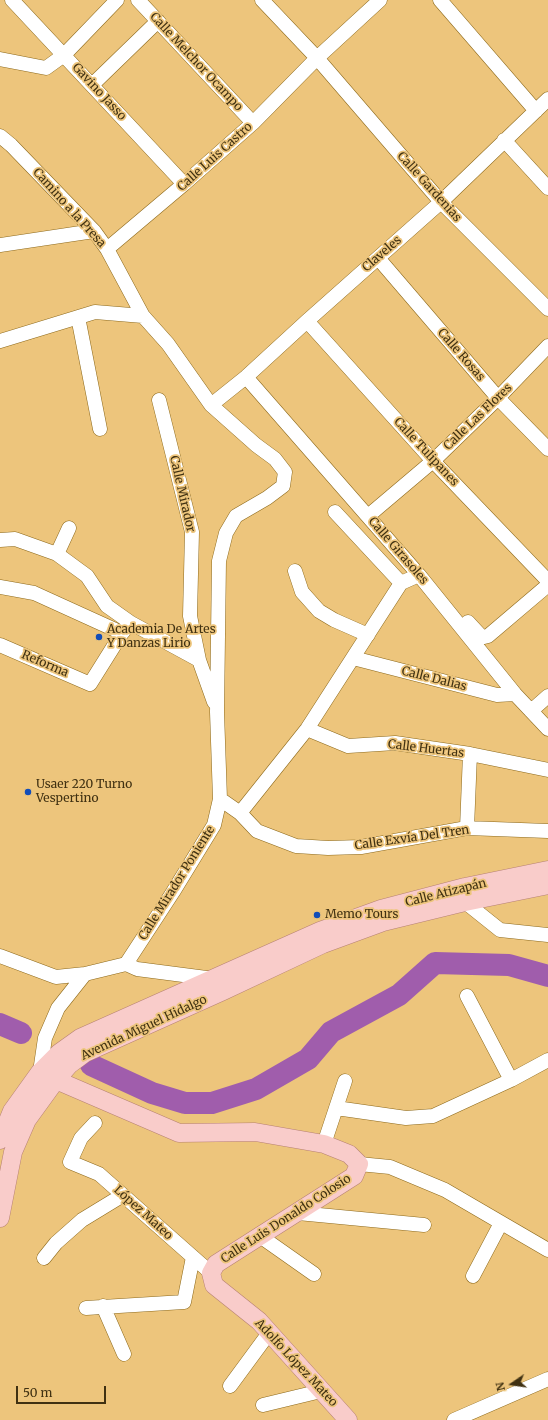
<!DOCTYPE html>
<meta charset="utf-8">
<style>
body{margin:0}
#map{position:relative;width:548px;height:1420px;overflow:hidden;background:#edc57c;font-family:Merriweather,serif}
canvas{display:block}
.north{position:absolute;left:492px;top:1364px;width:40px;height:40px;-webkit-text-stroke:3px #edc57c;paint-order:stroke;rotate:257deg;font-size:11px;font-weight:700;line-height:16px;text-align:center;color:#403112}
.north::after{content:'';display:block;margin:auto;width:14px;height:18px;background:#403112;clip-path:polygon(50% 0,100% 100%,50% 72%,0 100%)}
.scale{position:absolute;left:16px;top:1386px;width:90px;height:18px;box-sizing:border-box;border:2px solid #403112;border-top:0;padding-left:5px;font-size:12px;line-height:14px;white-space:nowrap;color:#403112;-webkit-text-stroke:3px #edc57c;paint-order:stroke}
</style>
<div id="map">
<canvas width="548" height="1420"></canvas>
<div class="north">N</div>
<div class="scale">50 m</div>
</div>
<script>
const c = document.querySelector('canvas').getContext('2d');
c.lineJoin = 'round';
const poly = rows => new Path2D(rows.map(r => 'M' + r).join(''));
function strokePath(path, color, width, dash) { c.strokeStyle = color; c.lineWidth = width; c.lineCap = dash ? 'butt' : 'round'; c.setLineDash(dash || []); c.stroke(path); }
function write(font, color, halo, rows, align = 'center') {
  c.font = font + ' Merriweather,serif'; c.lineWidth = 3.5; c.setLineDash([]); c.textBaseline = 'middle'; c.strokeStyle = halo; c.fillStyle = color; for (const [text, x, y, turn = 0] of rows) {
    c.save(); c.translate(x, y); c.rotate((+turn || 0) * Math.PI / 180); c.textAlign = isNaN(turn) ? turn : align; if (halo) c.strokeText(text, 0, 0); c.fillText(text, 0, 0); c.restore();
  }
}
const river = poly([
 [0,1024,21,1033],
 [91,1065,152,1093,185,1103,212,1103,256,1089,308,1059,331,1032,399,995,435,963,509,965,548,976]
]);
const minor = poly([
 [12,0,184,184],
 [138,0,253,123],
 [262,0,317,58,441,202,548,309],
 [440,0,536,111],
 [0,59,46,68,64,55,117,0],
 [92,85,158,21],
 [0,136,11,145,94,231,107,249,143,316,168,344,211,405,256,445,275,459,285,472,283,486,267,498,236,516,226,533,219,561,217,712,220,799,214,825,173,892,126,964],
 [504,140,548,188],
 [0,245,94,231],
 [107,249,184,184,253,123,317,58,380,0],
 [378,258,498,398,548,449],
 [78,317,100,429],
 [307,321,433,461,548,581],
 [0,341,95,312,143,316],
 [246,377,419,575,515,694,548,729],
 [159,400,192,532,190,616,199,660,214,702],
 [211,405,246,377,307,321,441,202,548,99],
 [335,512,401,583],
 [368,516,433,461,498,398,548,346],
 [0,540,15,539,57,554,87,576,107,606,131,623,199,660],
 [57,554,69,528],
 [295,571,302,592,319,611,334,620,368,635],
 [0,587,34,593,122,633],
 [468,622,480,635,484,637,488,636,548,585],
 [0,645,90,684,122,633,131,623],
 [353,658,497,695,515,694],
 [531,711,548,696],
 [307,729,348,746,395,743,470,754,548,770],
 [220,799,240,813,257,831,296,846,328,848,361,847,467,828,548,831],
 [240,813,307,729,401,583,419,575],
 [467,828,470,754],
 [465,902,500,930,548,935],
 [0,956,56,977,85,974,126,964],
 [126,964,137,969,214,979],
 [467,996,511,1080],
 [40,1072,45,1038,58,1008,85,974],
 [336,1108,406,1118,433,1116,511,1080,548,1060],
 [95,1123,81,1138,70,1162,99,1174,211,1273],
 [324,1144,345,1081],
 [359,1164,390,1167,445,1190,548,1250],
 [298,1213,424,1225],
 [260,1236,314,1274],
 [44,1258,56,1243,82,1220,123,1195],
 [473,1276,501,1223],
 [103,1306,124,1354],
 [86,1308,184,1302,193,1257],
 [230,1386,269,1333],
 [263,1405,321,1391],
 [454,1420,548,1379]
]);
const major = poly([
 [56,1080,179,1133,255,1132,324,1144,349,1154,359,1164,354,1176,216,1264,211,1273,214,1285,259,1321,348,1420],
 [0,1140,12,1111,40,1072,59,1053,80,1038,320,931,381,909,465,887,548,870],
 [0,1218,13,1152,27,1120,56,1080,69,1065,85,1053,223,991,323,944,383,922,465,902,548,885]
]);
const markers = [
 [99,637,4,"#124db8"],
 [28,792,4,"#124db8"],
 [317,915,4,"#124db8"]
];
const streetNames = [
 ["Calle Melchor Ocampo",196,62,47],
 ["Gavino Jasso",99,92,47],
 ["Calle Luis Castro",215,157,-42],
 ["Calle Gardenias",429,187,48],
 ["Camino a la Presa",69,208,48],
 ["Claveles",382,254,-41],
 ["Calle Rosas",461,355,49],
 ["Calle Las Flores",478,417,-44],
 ["Calle Tulipanes",426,452,47],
 ["Calle Mirador",182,494,77],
 ["Calle Girasoles",398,551,49],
 ["Reforma",45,664,23],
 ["Calle Dalias",434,679,14],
 ["Calle Huertas",426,749,7],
 ["Calle Exvía Del Tren",412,838,-8],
 ["Calle Mirador Poniente",177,883,-58],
 ["Calle Atizapán",446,893,-14],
 ["Avenida Miguel Hidalgo",144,1028,-25],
 ["López Mateo",143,1213,42],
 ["Calle Luis Donaldo Colosio",286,1219,-33],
 ["Adolfo López Mateo",296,1363,47]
];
const poiNames = [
 ["Academia De Artes",107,630],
 ["Y Danzas Lirio",107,644],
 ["Usaer 220 Turno",36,785],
 ["Vespertino",36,799],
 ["Memo Tours",325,915]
];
strokePath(river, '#a05dac', 22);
strokePath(minor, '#8d691b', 15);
strokePath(major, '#b68073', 19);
strokePath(minor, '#fff', 14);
strokePath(major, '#f9ccca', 18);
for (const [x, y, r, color] of markers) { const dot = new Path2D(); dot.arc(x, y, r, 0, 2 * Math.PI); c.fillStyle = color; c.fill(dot); strokePath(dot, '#edc57c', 1.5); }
write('12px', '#403112', '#edc57c', streetNames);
write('12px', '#403112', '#edc57c', poiNames, 'left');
</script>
